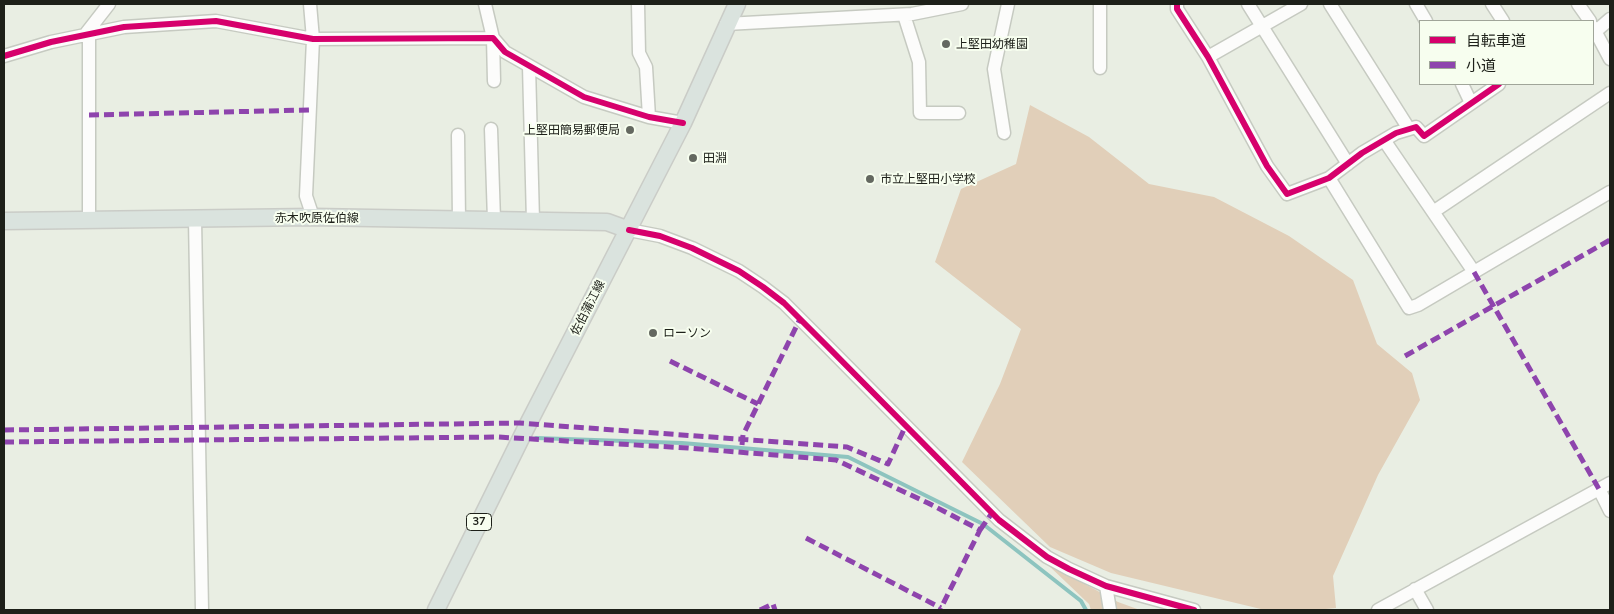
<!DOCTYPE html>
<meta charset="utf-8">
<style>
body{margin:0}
#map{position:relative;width:1614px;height:614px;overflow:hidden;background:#e9eee3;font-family:Mulish,"Noto Sans JP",sans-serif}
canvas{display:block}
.frame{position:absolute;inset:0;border:5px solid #1d2019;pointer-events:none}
.legend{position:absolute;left:1419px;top:20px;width:175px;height:65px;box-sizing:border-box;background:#f7feef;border:1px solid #a0a599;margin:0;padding:6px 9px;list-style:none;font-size:15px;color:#1d2019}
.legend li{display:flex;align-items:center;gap:10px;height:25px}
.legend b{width:25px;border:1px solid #a0a599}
</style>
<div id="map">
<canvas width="1614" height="614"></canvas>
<div class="frame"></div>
<ul class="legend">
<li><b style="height:6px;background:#d6006c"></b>自転車道</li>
<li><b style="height:6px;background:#8e44ad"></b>小道</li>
</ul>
</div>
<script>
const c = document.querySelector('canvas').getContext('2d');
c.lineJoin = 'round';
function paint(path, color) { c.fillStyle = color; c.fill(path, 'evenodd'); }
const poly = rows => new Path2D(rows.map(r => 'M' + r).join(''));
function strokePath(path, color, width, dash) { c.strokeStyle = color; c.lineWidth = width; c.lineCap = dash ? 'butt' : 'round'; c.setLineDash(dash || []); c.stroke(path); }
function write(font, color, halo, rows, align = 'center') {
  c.font = font + ' Mulish,"Noto Sans JP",sans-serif'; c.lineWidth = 4; c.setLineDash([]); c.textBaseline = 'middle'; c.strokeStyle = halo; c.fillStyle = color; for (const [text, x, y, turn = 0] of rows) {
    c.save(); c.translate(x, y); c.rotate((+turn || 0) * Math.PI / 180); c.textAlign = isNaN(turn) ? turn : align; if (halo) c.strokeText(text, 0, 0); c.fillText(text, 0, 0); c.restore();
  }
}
const green = poly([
 [1030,105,1089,137,1149,184,1214,197,1289,236,1353,280,1377,344,1412,373,1420,400,1378,475,1333,576,1336,608,1316,610,1265,610,1111,573,1050,547,962,462,1000,384,1021,329,935,262,961,189,1016,164],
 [1046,563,1118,602,1140,610,1091,610,1089,604]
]);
const stream = poly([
 [536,438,682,443,848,457,983,524,1081,601,1086,610]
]);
const minor = poly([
 [310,4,313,39,306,196,313,217],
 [485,4,493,38,494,81],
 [638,4,639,53,646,67,649,117],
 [1177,4,1177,9,1208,57,1267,166,1287,194,1329,178,1362,153,1396,133,1416,127,1424,136,1499,84],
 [1248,4,1348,164],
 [1330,4,1409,129],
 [1416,4,1426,21],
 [1492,4,1503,21],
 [1578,4,1590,21],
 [904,15,919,62,920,113,959,113],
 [726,24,912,14,962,4],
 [1593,27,1610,59],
 [1595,32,1610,19],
 [84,36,109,4],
 [4,56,51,42,124,27,216,21,313,39,493,38,505,52,584,97,649,117,683,123],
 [1208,57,1301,4],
 [529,66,533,221],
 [1100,68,1100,4],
 [1462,84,1471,103],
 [491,129,494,220],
 [1004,133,994,69,1008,4],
 [458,135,459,220],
 [1384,140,1474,272],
 [1329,178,1409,308,1418,305,1610,192],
 [1433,212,1610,93],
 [195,219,202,610],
 [89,220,89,35],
 [629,230,660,236,692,248,739,271,763,287,784,303,827,346,999,520,1047,557,1069,569,1106,586,1194,610],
 [1599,489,1610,511],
 [1106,586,1110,610],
 [1415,589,1427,610],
 [1378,610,1610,483]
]);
const major = poly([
 [4,221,313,217,607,222,629,230],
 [436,610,526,428,683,123,737,4]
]);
const quiet = poly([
 [89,115,310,110],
 [1474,272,1599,489],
 [1405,356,1610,240],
 [670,361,758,404],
 [4,430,519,423,847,447,888,464,906,425],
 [4,442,497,437,688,448,836,460,928,503,980,530,940,610],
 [742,445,743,435,800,319],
 [980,530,992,513],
 [806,538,941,608],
 [760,610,773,604,775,610]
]);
const cycleway = poly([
 [1177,4,1177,9,1208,57,1267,166,1287,194,1329,178,1362,153,1396,133,1416,127,1424,136,1499,84],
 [4,56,51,42,124,27,216,21,313,39,493,38,505,52,584,97,649,117,683,123],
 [629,230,660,236,692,248,739,271,763,287,784,303,827,346,999,520,1047,557,1069,569,1106,586,1194,610]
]);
const markers = [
 [946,44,5,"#646860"],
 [630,130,5,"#646860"],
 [693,158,5,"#646860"],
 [870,179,5,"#646860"],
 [653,333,5,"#646860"]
];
const shields = [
 [479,522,25]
];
const shieldNames = [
 ["37",479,522]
];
const poiNames = [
 ["上堅田幼稚園",956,44],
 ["上堅田簡易郵便局",620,130,"right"],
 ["田淵",703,158],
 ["市立上堅田小学校",880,179],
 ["ローソン",663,333]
];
const streetNames = [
 ["赤木吹原佐伯線",317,218],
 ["佐伯蒲江線",588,308,-63]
];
paint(green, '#e1cfb9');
strokePath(stream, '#8dc4bf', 4);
strokePath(minor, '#c6cac1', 15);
strokePath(major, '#caccc7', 19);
strokePath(minor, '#fcfcfb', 12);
strokePath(major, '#dae3de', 16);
strokePath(quiet, '#8e44ad', 5, [10, 5]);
strokePath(cycleway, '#d6006c', 6);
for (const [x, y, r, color] of markers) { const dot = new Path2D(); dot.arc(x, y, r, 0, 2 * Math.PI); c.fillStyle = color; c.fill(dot); strokePath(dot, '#f7feef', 2); }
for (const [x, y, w] of shields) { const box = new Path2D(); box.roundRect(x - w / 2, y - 8.5, w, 17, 4); c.fillStyle = '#f7feef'; c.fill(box); strokePath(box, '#1d2019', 1); }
write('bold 11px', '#1d2019', null, shieldNames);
write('12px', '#1d2019', '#f7feef', poiNames, 'left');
write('12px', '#1d2019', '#f7feef', streetNames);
</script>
